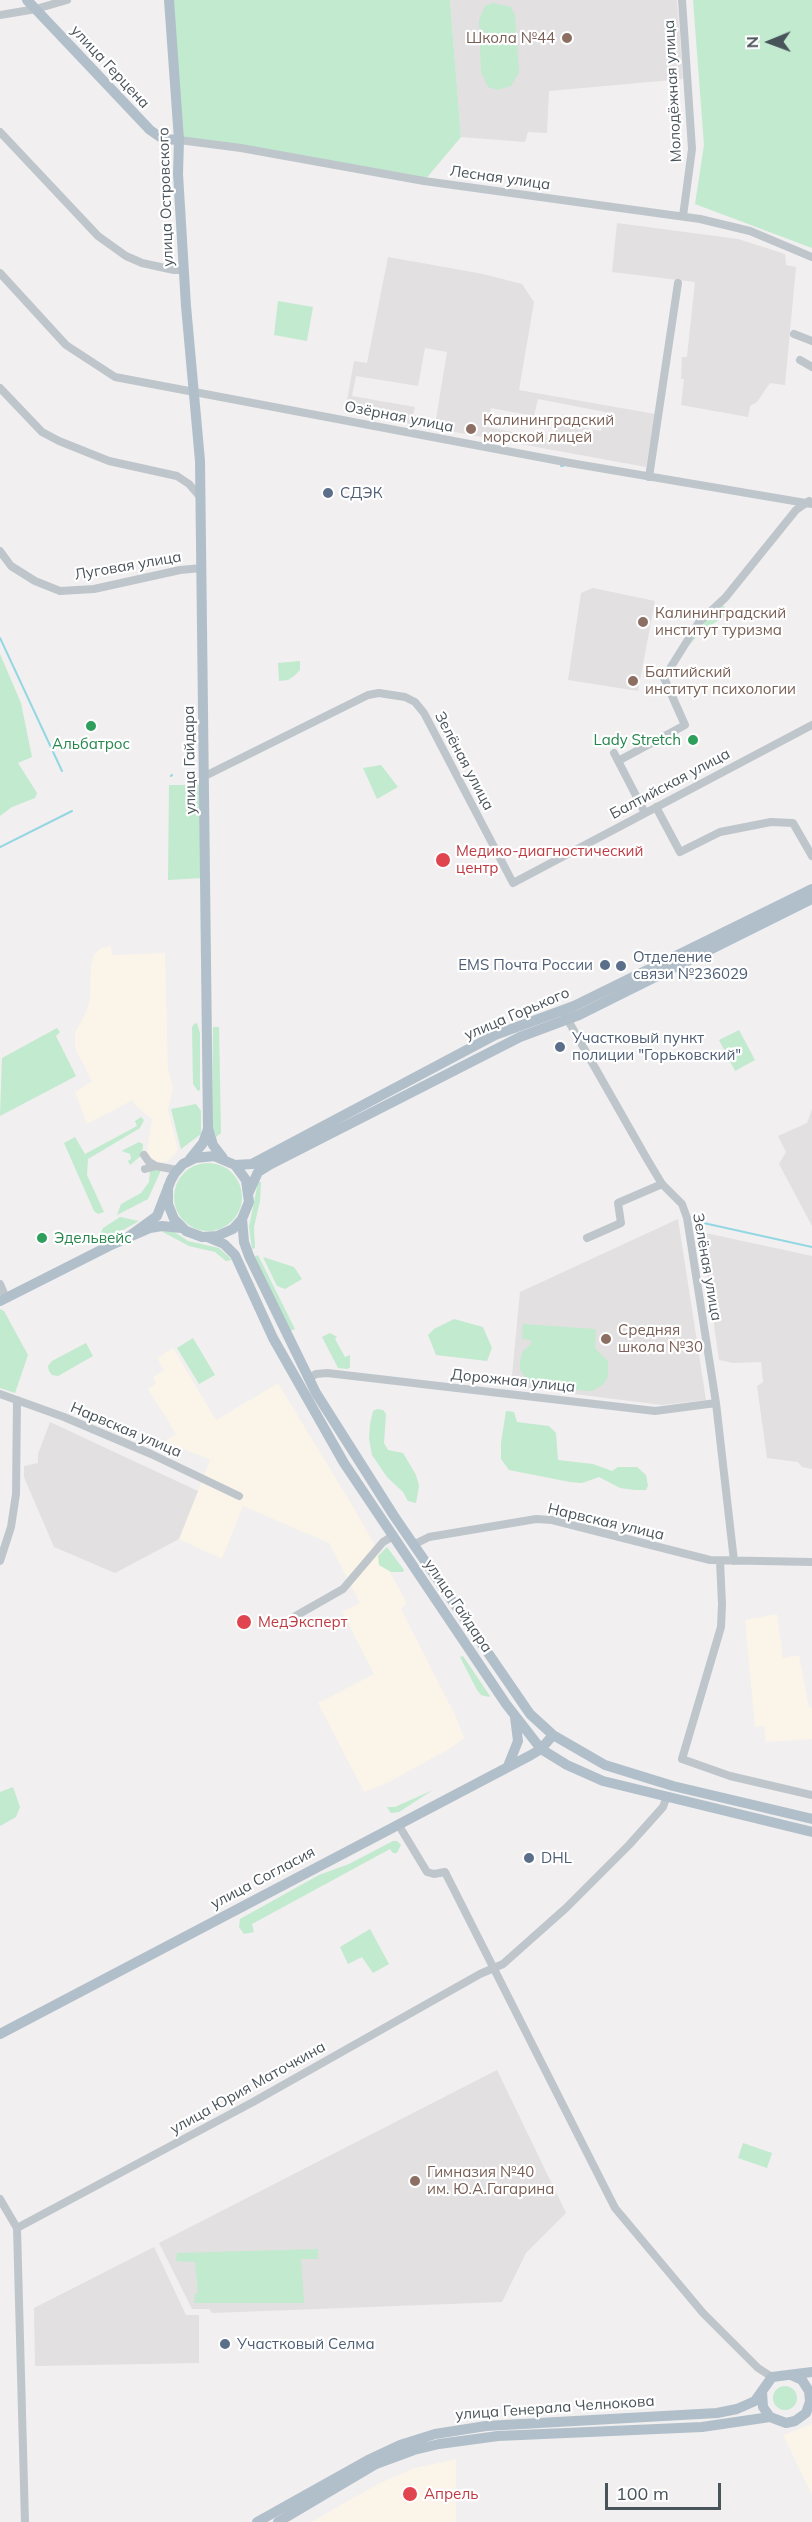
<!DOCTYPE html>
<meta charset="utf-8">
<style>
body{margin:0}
#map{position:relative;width:812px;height:2522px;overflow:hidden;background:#f1efef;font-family:Mulish,sans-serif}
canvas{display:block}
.north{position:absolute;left:740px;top:12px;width:60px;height:60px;-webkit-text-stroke:4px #fff;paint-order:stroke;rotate:269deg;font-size:16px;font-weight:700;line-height:24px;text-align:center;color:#49535a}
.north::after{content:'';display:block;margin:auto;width:21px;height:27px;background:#49535a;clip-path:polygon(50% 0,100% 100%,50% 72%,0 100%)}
.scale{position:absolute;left:605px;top:2483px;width:116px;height:27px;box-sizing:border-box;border:3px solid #49535a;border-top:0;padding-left:8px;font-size:18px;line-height:21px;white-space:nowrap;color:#49535a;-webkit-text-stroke:4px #fff;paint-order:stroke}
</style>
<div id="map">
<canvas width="812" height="2522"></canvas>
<div class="north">N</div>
<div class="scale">100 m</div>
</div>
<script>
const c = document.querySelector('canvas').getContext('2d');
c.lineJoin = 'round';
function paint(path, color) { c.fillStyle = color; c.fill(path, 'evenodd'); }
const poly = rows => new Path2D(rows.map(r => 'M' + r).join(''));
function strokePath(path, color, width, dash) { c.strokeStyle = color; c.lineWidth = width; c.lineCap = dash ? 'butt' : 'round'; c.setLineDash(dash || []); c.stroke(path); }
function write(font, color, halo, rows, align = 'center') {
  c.font = font + ' Mulish,sans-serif'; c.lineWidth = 4.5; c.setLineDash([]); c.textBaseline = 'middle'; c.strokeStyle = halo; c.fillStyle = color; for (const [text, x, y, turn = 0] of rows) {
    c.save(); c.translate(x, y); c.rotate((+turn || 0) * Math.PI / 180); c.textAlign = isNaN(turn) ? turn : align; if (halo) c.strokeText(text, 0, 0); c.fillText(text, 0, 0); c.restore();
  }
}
const commercial = poly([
 [111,946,112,955,165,953,168,1068,173,1088,168,1110,178,1150,167,1162,158,1163,149,1156,147,1152,152,1119,135,1105,133,1100,87,1124,75,1092,92,1081,75,1048,75,1033,87,1010,90,998,91,964,94,955,101,948],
 [173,1348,216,1420,278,1383,355,1510,407,1603,401,1609,455,1715,464,1738,451,1748,387,1783,364,1792,318,1703,374,1674,342,1612,360,1603,329,1543,243,1506,222,1559,179,1539,210,1460,165,1441,176,1434,148,1389,156,1383,153,1377,164,1370,157,1358],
 [777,1614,783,1658,799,1655,809,1707,812,1708,812,1739,766,1742,764,1726,755,1727,745,1620],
 [812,2424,812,2495,783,2435],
 [456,2459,456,2522,311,2522,378,2484,415,2468]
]);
const education = poly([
 [450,0,677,0,683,79,549,91,547,133,528,132,525,142,461,137],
 [617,223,738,239,785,254,786,265,796,267,785,385,770,383,757,402,750,406,748,417,681,405,684,379,681,379,682,357,687,357,695,282,612,272],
 [388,257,483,274,522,284,534,302,519,390,655,414,646,467,345,412,354,361,367,363],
 [425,348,447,352,436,419,413,415,415,407,352,396,356,376,418,386],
 [538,399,605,412,601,431,557,423,554,439,546,438,547,435,533,432,532,436,488,427,491,408,534,416],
 [593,588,655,601,638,691,568,680,581,593],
 [812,1109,812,1226,779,1164,786,1152,778,1136,807,1123],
 [678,1219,706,1400,662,1405,511,1386,520,1292],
 [701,1232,812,1256,812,1469,802,1467,798,1462,767,1458,757,1386,763,1382,761,1362,733,1363,719,1360],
 [50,1422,198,1491,179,1539,115,1573,54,1547,24,1477,24,1466,38,1463,38,1454],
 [497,2070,566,2213,526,2253,502,2302,212,2313,209,2309,192,2309,159,2243],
 [154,2247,186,2315,199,2315,199,2363,35,2366,34,2308]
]);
const green = poly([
 [169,0,450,0,461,137,424,181,179,140],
 [693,0,812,0,812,248,695,204,704,145],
 [493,3,511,7,515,15,519,72,511,86,497,90,488,87,481,72,479,20,485,6],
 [278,301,313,307,307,341,274,335],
 [721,606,724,606,732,619,727,615,700,632,689,646,700,626],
 [0,654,21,703,32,757,18,763,37,793,35,798,12,807,0,816],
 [300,661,300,670,294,676,288,680,279,681,278,663],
 [381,765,398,787,377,799,363,768],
 [169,785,199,785,202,878,168,880],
 [197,1023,200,1033,200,1090,198,1091,193,1084,192,1027,194,1024],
 [213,1027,219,1027,221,1133,216,1137,212,1124],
 [57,1028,60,1032,56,1036,76,1076,0,1116,2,1058],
 [739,1030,755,1060,735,1071,719,1040],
 [196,1104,201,1111,201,1134,181,1149,171,1109],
 [141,1117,144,1120,140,1128,88,1159,87,1175,104,1212,98,1214,94,1211,64,1143,75,1137,85,1154,137,1126,135,1121],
 [139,1142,143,1144,142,1155,130,1165,128,1161,131,1159,130,1154,122,1151,123,1150],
 '174 1197a34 34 0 1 1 68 0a34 34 0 1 1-68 0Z',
 [162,1168,148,1199,117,1215,121,1204,141,1193,149,1182,150,1171],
 [258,1182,261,1182,260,1201,254,1227,255,1248,252,1249,249,1227],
 [120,1217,139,1221,109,1238,103,1237,101,1232,103,1228],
 [170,1229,188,1241,219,1248,232,1260,226,1261,215,1252,189,1246,161,1231],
 [258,1255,295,1329,290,1331,254,1257],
 [263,1257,294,1267,302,1279,285,1289,277,1286],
 [0,1309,4,1311,28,1355,15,1393,0,1388],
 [454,1319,483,1327,492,1348,487,1361,436,1355,428,1335,434,1329],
 [523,1324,596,1329,595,1348,608,1361,608,1376,604,1384,592,1391,586,1391,537,1385,526,1380,520,1369,520,1361,523,1351,532,1343,530,1340,522,1339],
 [330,1333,337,1337,335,1339,345,1357,350,1355,350,1367,348,1369,338,1368,322,1337],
 [193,1338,215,1375,199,1384,177,1348],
 [86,1343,93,1356,58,1376,52,1375,49,1371,48,1366,52,1361],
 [377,1409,383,1410,386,1414,384,1443,388,1450,403,1453,416,1475,419,1486,416,1503,408,1501,403,1492,387,1477,372,1455,369,1438,370,1424,373,1411],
 [506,1411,514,1412,517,1422,549,1426,556,1433,558,1460,593,1464,612,1471,618,1467,637,1467,646,1475,648,1486,646,1490,635,1490,620,1488,599,1477,582,1483,570,1482,509,1470,501,1459,501,1443],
 [387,1547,404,1570,403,1572,391,1572,379,1565,378,1556],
 [463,1656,490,1696,489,1697,481,1695,477,1690,460,1657],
 [13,1787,20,1807,16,1817,0,1826,0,1792],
 [433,1790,399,1812,391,1813,387,1807,395,1807],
 [393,1841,397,1841,401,1845,397,1853,393,1853,390,1849,252,1924,254,1932,244,1934,239,1927,240,1919,319,1875,349,1864],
 [370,1929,389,1964,373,1973,362,1957,348,1964,340,1947],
 [743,2143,772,2153,767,2168,738,2158],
 [318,2249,318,2259,301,2259,304,2303,194,2303,195,2294,198,2293,195,2262,176,2261,177,2253],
 '773 2398a12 12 0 1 1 24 0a12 12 0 1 1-24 0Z'
]);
const stream = poly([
 [561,466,563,466],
 [0,638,62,771],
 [171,776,172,775],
 [0,847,72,811],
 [699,1222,812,1247]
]);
const minor = poly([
 [682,0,692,149,683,216],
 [0,15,36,9,67,0],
 [0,132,98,236,126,256,142,263,174,270,184,270],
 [179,140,241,148,424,181,700,219,750,231,812,257],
 [0,273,66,345,115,377,570,463,812,504],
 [794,334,812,341],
 [800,360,812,367],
 [0,388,42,432,59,441,109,461,177,476,189,484,201,498],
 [649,477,678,283],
 [0,551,11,566,35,581,60,591,94,589,180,570,202,568],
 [614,753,645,813],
 [618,761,685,725,664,678,699,622,725,598,796,510,809,501],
 [205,776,368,695,379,693,405,697,415,702,424,713,513,883,812,725],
 [656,807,680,852,720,832,771,822,793,823,812,856],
 [565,1015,647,1159,662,1184,682,1204,687,1218,716,1403,734,1561],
 [144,1155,149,1162,156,1166],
 [145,1169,156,1166,177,1170],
 [587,1238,621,1223,618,1203,662,1184],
 [0,1284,6,1298],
 [309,1378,316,1374,327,1373,655,1411,716,1403],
 [0,1394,64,1417,151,1454,239,1496],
 [415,1544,429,1537,536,1519,552,1520,710,1560,812,1562],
 [0,1561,11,1527,16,1494,17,1400],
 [720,1561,722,1604,721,1627,682,1759,730,1776,812,1795],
 [292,1618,343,1589,383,1542,393,1536],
 [398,1824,427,1872,434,1874,445,1872,615,2208,703,2313,758,2368,772,2377],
 [0,2199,17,2228],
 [17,2228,253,2102,480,1974,503,1964,566,1908,629,1845,663,1807,667,1796],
 [17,2228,25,2522]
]);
const major = poly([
 [27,0,150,130,163,139,179,140],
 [169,0,179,140,178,174,186,306,200,461,208,1128,213,1145,223,1158],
 [190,1159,203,1143,208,1129],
 [235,1165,252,1164,495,1035,574,1006,812,889],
 [249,1192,258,1172,271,1164,520,1037,579,1015,812,899],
 [242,1219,244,1242,249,1256,316,1393,394,1516,530,1714,553,1735,605,1765,673,1786,812,1819],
 [128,1237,157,1216,171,1180,175,1173,183,1164,195,1158,214,1156,235,1165,246,1180,249,1202,242,1219,233,1229,217,1236,202,1237,186,1231,174,1219,168,1204,168,1187],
 [207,1237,224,1244,235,1255,273,1338,344,1463,506,1704,541,1749,567,1765,603,1781,812,1832],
 [0,1301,109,1246,150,1228,162,1226,181,1228],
 [508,1766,518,1741,515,1717],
 [0,2034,531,1755,541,1749,553,1735],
 [791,2375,802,2380,809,2391,810,2401],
 [762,2392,763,2407,770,2417,786,2423,795,2421,806,2413,812,2396],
 [257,2522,368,2460,400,2445,435,2434,486,2426,717,2413,737,2409,755,2401,772,2377,812,2372],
 [278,2522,376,2464,414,2450,439,2444,498,2436,702,2427,770,2417]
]);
const markers = [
 [567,38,6,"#8d6e63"],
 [471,429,6,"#8d6e63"],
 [328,493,6,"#5c6f8a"],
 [643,622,6,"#8d6e63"],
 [633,681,6,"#8d6e63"],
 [91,726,6,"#2e9e5b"],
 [693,740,6,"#2e9e5b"],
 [443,860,8,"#e0444e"],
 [605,965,6,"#5c6f8a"],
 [621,966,6,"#5c6f8a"],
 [560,1047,6,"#5c6f8a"],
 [42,1238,6,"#2e9e5b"],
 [606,1339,6,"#8d6e63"],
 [244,1622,8,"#e0444e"],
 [529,1858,6,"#5c6f8a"],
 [415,2181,6,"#8d6e63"],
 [225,2344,6,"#5c6f8a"],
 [410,2494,8,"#e0444e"]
];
const educationNames = [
 ["Школа №44",555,38,"right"],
 ["Калининградский",483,420],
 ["морской лицей",483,437],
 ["Калининградский",655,613],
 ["институт туризма",655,630],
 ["Балтийский",645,672],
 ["институт психологии",645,689],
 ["Средняя",618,1330],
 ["школа №30",618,1347],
 ["Гимназия №40",427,2172],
 ["им. Ю.А.Гагарина",427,2189]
];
const streetNames = [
 ["улица Герцена",110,67,47],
 ["Молодёжная улица",673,91,-93],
 ["Лесная улица",500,178,8],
 ["улица Островского",166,197,-92],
 ["Озёрная улица",399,417,11],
 ["Луговая улица",128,566,-10],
 ["улица Гайдара",190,760,-91],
 ["Зелёная улица",464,761,62],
 ["Балтийская улица",670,784,-28],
 ["улица Горького",517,1014,-23],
 ["Зелёная улица",707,1267,80],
 ["Дорожная улица",513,1381,6],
 ["Нарвская улица",126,1430,23],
 ["Нарвская улица",606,1522,13],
 ["улица Гайдара",458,1606,56],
 ["улица Согласия",263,1878,-28],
 ["улица Юрия Маточкина",248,2088,-29],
 ["улица Генерала Челнокова",555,2408,-4]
];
const serviceNames = [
 ["СДЭК",340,493],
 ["Отделение",633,957],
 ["связи №236029",633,974],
 ["EMS Почта России",593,965,"right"],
 ["Участковый пункт",572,1038],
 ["полиции \"Горьковский\"",572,1055],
 ["DHL",541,1858],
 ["Участковый Селма",237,2344]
];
const leisureNames = [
 ["Lady Stretch",681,740],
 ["Альбатрос",91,744,"center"],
 ["Эдельвейс",54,1238,"left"]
];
const healthNames = [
 ["Медико-диагностический",456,851],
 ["центр",456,868],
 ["МедЭксперт",258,1622],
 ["Апрель",424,2494]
];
paint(commercial, '#faf4e9');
paint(education, '#e2e0e0');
paint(green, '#c1eacf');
strokePath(stream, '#93d7e2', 2);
strokePath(minor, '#bec6cc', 8);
strokePath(major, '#b1bfca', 10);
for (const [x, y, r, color] of markers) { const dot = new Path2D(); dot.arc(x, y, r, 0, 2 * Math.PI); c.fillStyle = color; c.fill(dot); strokePath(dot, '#fff', 2); }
write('15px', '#785e54', '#fff', educationNames, 'left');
write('15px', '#49535a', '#fff', streetNames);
write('15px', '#4e5e75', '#fff', serviceNames, 'left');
write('15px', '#27864d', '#fff', leisureNames, 'right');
write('15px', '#be3a42', '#fff', healthNames, 'left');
</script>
